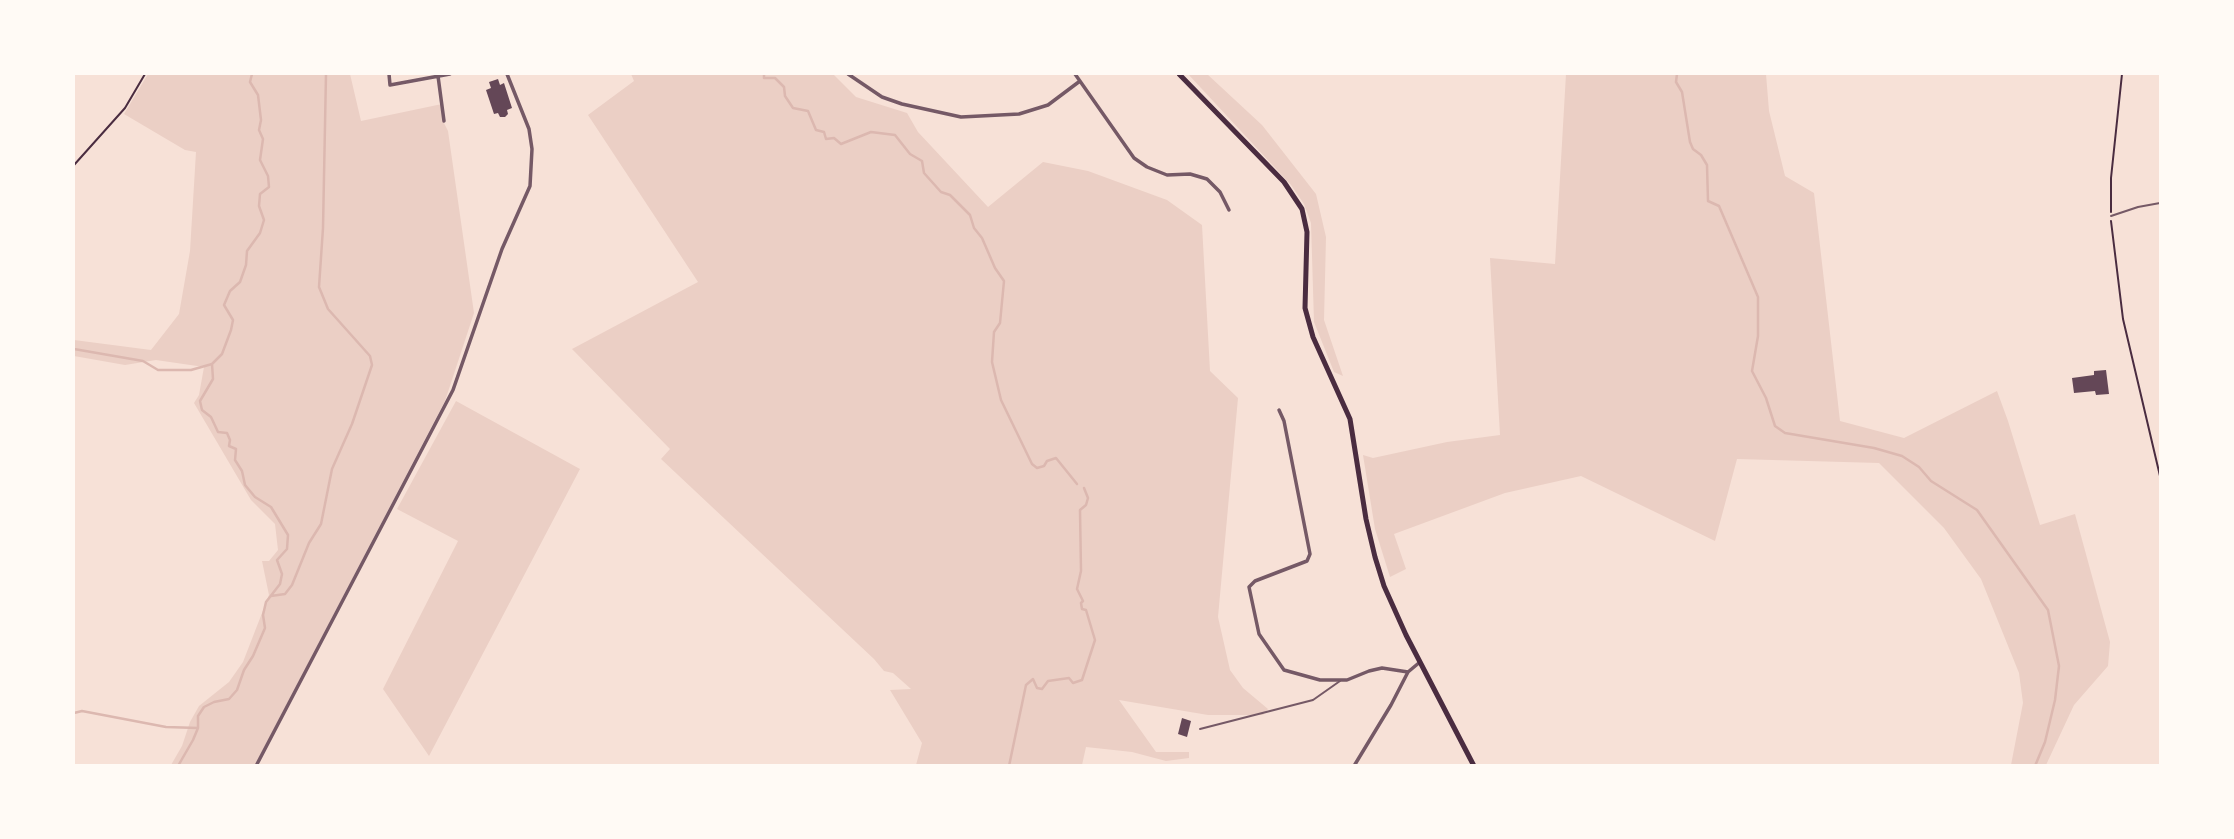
<!DOCTYPE html>
<style>
body{margin:0}
#map{position:relative;width:2234px;height:839px;overflow:hidden;background:#f7e1d7;font-family:Merriweather,serif}
canvas{display:block}
.frame{position:absolute;inset:0;border:75px solid #fffaf5;pointer-events:none}
</style>
<div id="map">
<canvas width="2234" height="839"></canvas>
<div class="frame"></div>
</div>
<script>
const c = document.querySelector('canvas').getContext('2d');
c.lineJoin = 'round';
function paint(path, color) { c.fillStyle = color; c.fill(path, 'evenodd'); }
const poly = rows => new Path2D(rows.map(r => 'M' + r).join(''));
function strokePath(path, color, width, dash) { c.strokeStyle = color; c.lineWidth = width; c.lineCap = dash ? 'butt' : 'round'; c.setLineDash(dash || []); c.stroke(path); }
const green = poly([
 [148,74,350,74,361,121,442,104,444,123,448,131,474,313,445,401,255,765,171,765,182,746,190,722,199,706,229,682,243,662,269,595,262,561,269,561,278,550,275,524,251,500,194,403,199,395,204,367,156,360,125,365,74,356,74,340,151,350,179,314,190,251,196,152,185,150,124,114],
 [631,74,833,74,856,97,907,113,918,132,988,207,1043,162,1088,171,1167,200,1202,225,1210,371,1238,398,1218,617,1230,670,1243,688,1268,709,1263,715,1208,715,1119,700,1156,752,1189,752,1189,758,1166,761,1132,752,1086,747,1082,765,916,765,922,743,890,690,911,689,893,673,884,671,874,659,661,459,670,449,572,349,698,282,588,115,634,81],
 [1188,74,1207,74,1262,125,1316,194,1326,237,1324,320,1343,376,1334,372,1314,322,1311,223,1304,204,1291,185],
 [1566,74,1766,74,1769,111,1785,176,1814,193,1840,421,1904,438,1997,391,2008,421,2040,525,2075,514,2110,642,2108,666,2074,705,2046,765,2011,765,2023,703,2019,673,1981,579,1944,528,1879,463,1737,459,1715,541,1581,476,1505,493,1394,534,1406,569,1390,577,1375,529,1363,455,1373,458,1447,442,1500,435,1490,258,1555,264],
 [456,401,580,469,429,756,383,689,458,541,397,509]
]);
const stream = poly([
 [764,74,764,78,775,78,784,87,785,96,793,108,808,111,816,130,824,132,826,139,834,138,841,144,871,132,895,135,910,154,922,161,924,173,941,192,950,195,970,215,974,228,982,238,995,268,1004,281,1000,323,994,332,992,362,1001,400,1032,464,1037,468,1044,466,1047,461,1056,458,1077,484],
 [1677,74,1676,82,1682,92,1690,142,1693,149,1701,155,1707,165,1708,201,1719,206,1758,297,1758,336,1752,371,1766,398,1775,426,1785,433,1874,448,1902,456,1919,467,1931,481,1977,510,2048,610,2059,666,2055,700,2045,742,2035,766],
 [74,349,143,361,158,370,191,370,212,364],
 [271,596,285,594,292,585,309,543,321,524,332,469,352,424,372,365,370,356,328,309,319,287,323,228,326,74],
 [74,713,82,711,166,727,198,728],
 [178,766,193,740,198,728,198,716,204,707,214,702,229,699,237,690,244,670,253,656,265,628,263,615,266,602,280,584,282,574,277,560,287,549,288,535,271,507,255,497,245,485,242,471,235,460,236,449,229,446,230,440,227,433,218,432,211,417,202,410,200,401,213,379,212,364,222,354,231,330,233,320,224,305,230,291,240,282,246,265,247,251,260,233,264,220,259,206,260,194,269,187,268,176,260,160,263,139,259,130,261,120,258,95,250,82,252,74],
 [1009,766,1026,685,1033,679,1037,688,1042,689,1048,681,1069,678,1073,683,1082,680,1095,640,1086,610,1082,609,1081,603,1083,601,1077,589,1081,571,1080,510,1086,505,1088,498,1084,488]
]);
const building = poly([
 [498,79,500,85,504,83,512,108,507,110,508,114,505,117,500,117,498,113,494,114,486,90,491,88,489,82],
 [2106,370,2109,394,2096,395,2095,391,2074,393,2072,378,2094,375,2094,371],
 [1182,718,1191,721,1187,737,1178,734]
]);
const path = poly([
 [74,165,125,108,145,74],
 [2111,212,2111,178,2122,74],
 [2111,221,2123,319,2160,476]
]);
const service = poly([
 [2111,216,2138,207,2160,203],
 [1200,729,1313,700,1340,681]
]);
const minor = poly([
 [389,74,390,85,450,74],
 [848,74,882,97,902,104,961,117,1019,114,1048,105,1080,81],
 [1075,74,1134,158,1147,167,1167,175,1190,174,1207,179,1220,192,1229,210],
 [438,76,444,121],
 [1279,410,1284,421,1310,554,1307,561,1255,581,1249,587,1259,634,1284,670,1320,680,1347,680,1369,671,1382,668,1408,672,1420,662],
 [256,766,453,390,502,249,530,186,532,149,529,129,507,74],
 [1354,766,1391,705,1408,672]
]);
const secondary = poly([
 [1179,74,1284,182,1302,209,1307,232,1305,308,1313,337,1350,419,1366,519,1375,557,1384,586,1406,635,1474,766]
]);
paint(green, '#ebcfc5');
strokePath(stream, '#dcb8b0', 2.5);
paint(building, '#644757');
strokePath(path, '#4a2c40', 2);
strokePath(service, '#755966', 2);
strokePath(minor, '#755966', 3.5);
strokePath(secondary, '#4a2c40', 5);
</script>
